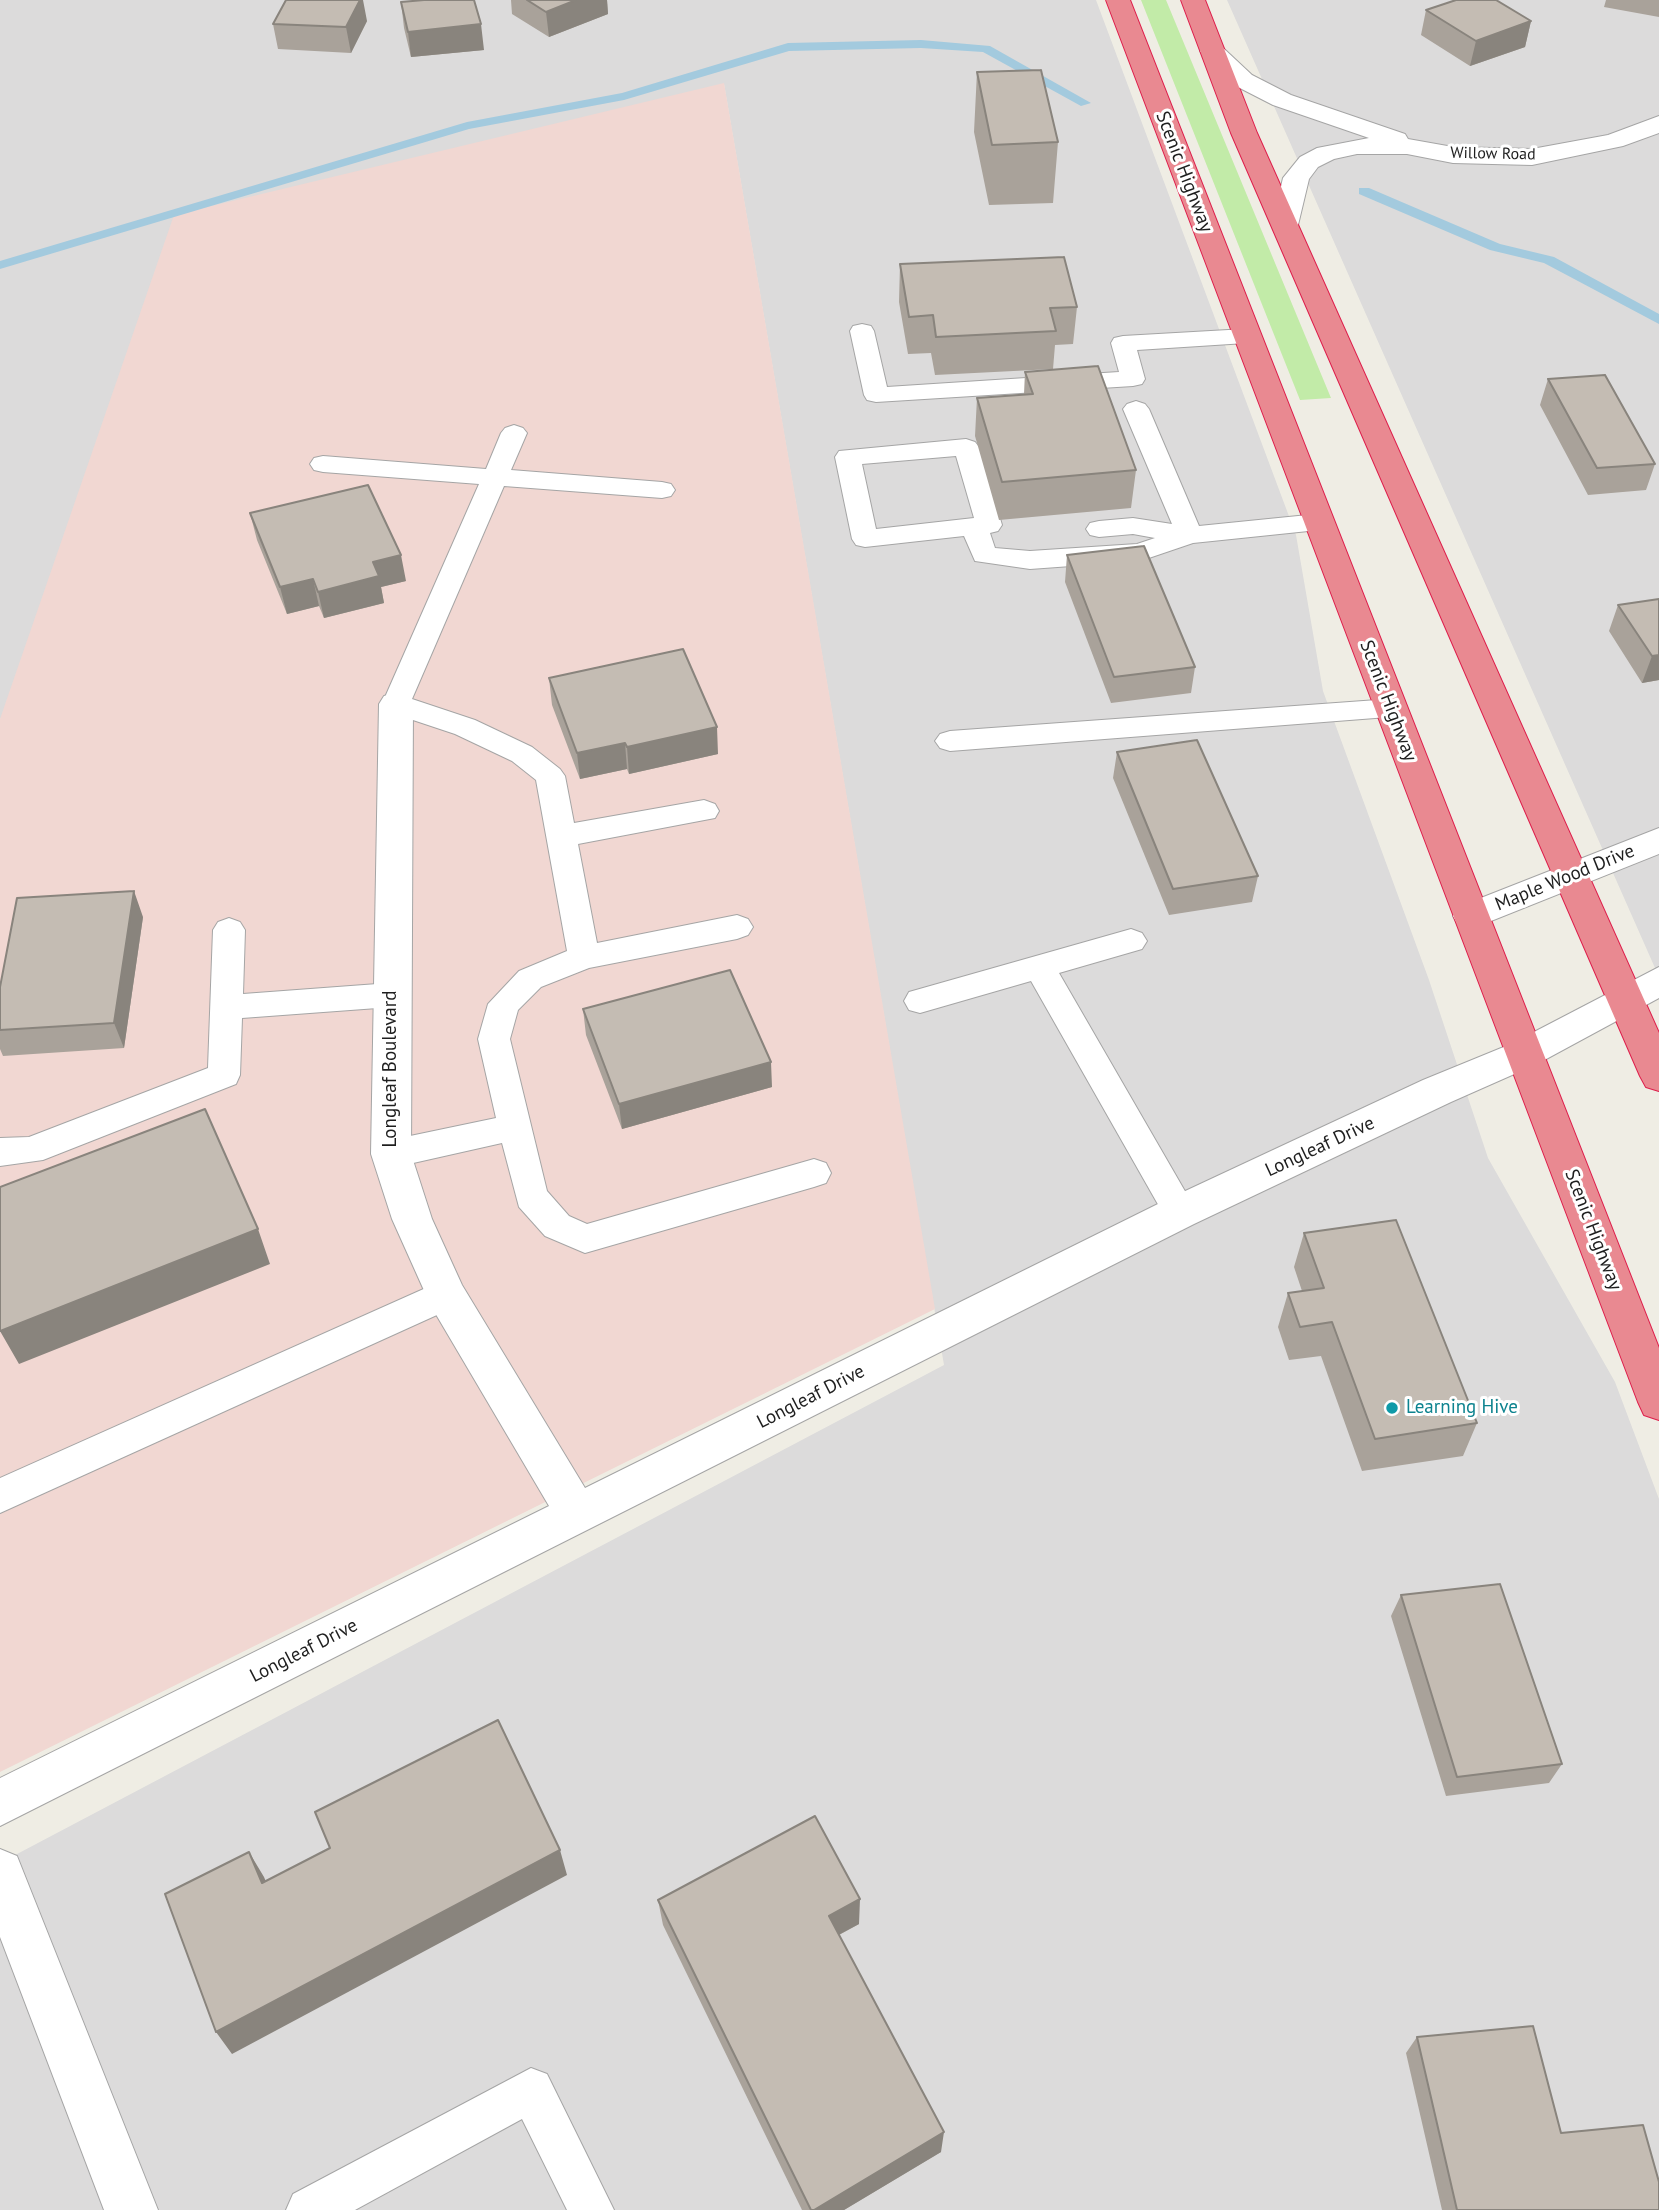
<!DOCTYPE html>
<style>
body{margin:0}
canvas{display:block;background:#efede4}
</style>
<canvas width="1659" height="2210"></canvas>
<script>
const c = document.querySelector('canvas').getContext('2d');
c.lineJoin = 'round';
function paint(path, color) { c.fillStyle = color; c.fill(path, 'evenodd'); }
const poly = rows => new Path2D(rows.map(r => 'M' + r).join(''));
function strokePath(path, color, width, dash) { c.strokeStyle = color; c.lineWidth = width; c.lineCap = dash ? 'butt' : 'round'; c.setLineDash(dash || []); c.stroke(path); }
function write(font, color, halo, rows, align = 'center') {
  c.font = font + ' "PT Sans",sans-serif'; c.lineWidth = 6; c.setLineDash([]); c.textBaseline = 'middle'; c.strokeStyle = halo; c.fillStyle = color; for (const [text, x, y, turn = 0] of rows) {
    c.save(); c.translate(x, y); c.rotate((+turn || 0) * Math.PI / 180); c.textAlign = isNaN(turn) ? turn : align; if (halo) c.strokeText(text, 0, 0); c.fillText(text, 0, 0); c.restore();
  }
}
const residential = poly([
 [0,0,1096,0,1296,535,1323,691,1429,980,1488,1158,1615,1382,1659,1499,1659,2210,0,2210,0,1863,944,1365,724,84,0,719],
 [1227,0,1659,0,1659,977]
]);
const commercial = poly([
 [724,83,935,1309,0,1772,0,719,174,215]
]);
const grass = poly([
 [1141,0,1166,0,1331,398,1300,400]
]);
const stream = poly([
 [921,40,990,46,1091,103,1081,106,983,52,921,48,789,51,624,100,469,129,0,269,0,261,467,122,622,93,788,43,921,40],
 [1359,188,1369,188,1500,244,1554,257,1659,314,1659,324,1544,263,1490,250,1359,194,1359,188]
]);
const lane = poly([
 [862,324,871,326,874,331,887,387,1119,372,1111,343,1114,338,1123,336,1246,329,1255,331,1258,336,1255,341,1246,343,1137,350,1145,379,1142,384,1133,386,876,402,867,400,864,395,850,331,853,326,862,324],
 [1136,401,1145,404,1149,409,1199,526,1318,514,1327,516,1331,522,1327,528,1318,530,1193,543,1140,561,1030,569,975,561,964,536,865,547,856,545,852,539,835,457,839,451,966,439,975,442,979,447,1002,525,998,531,990,533,995,548,1030,551,1137,544,1155,538,1133,534,1099,537,1090,535,1086,529,1090,523,1099,521,1133,518,1172,524,1123,409,1127,404,1136,401],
 [956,456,974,518,876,529,862,464,956,456],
 [514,425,523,428,527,433,511,470,662,482,671,484,675,490,671,496,662,498,504,486,412,699,475,720,532,747,560,769,565,776,574,823,704,800,715,804,719,811,715,818,578,844,597,943,737,915,748,919,753,927,748,935,737,939,589,968,541,987,518,1010,510,1039,547,1191,569,1216,587,1224,814,1159,826,1163,831,1173,826,1183,814,1187,585,1253,545,1236,519,1207,502,1143,391,1168,379,1164,374,1154,379,1144,391,1140,496,1118,478,1039,488,1004,519,971,567,951,536,780,512,761,455,734,386,711,382,704,479,484,323,472,314,470,310,464,314,458,323,456,486,469,501,433,505,428,514,425],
 [1391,699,1401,702,1405,709,1401,716,950,751,940,748,935,741,940,734,950,731,1391,699],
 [229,918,240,922,245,930,243,994,391,983,402,986,407,995,402,1004,391,1007,242,1018,240,1075,236,1084,43,1160,0,1166,0,1138,29,1137,208,1068,213,930,218,922,229,918],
 [1131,929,1142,933,1147,941,1142,949,1059,973,1197,1212,1192,1222,1180,1226,1168,1222,1031,981,920,1013,909,1010,904,1001,909,992,1131,929],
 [446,1279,459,1283,464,1294,459,1305,0,1513,0,1478,446,1279],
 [531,2068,547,2074,614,2210,567,2210,522,2119,355,2210,286,2210,293,2194,531,2068]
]);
const street = poly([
 [1212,44,1221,46,1252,75,1291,95,1405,134,1408,139,1453,147,1532,149,1608,135,1659,116,1659,133,1623,146,1532,165,1453,163,1407,154,1357,154,1334,159,1318,167,1309,179,1298,225,1294,231,1285,233,1276,231,1272,225,1283,178,1300,157,1317,148,1369,138,1273,105,1234,85,1200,51,1203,46,1212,44],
 [396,693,408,696,413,704,411,1154,432,1219,462,1285,585,1488,1166,1200,1423,1080,1511,1044,1659,967,1659,998,1537,1064,1451,1102,1194,1224,0,1826,0,1778,549,1506,431,1306,392,1219,371,1154,379,704,384,696,396,693],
 [1659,828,1659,854,1471,929,1458,925,1453,916,1458,907,1659,828],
 [0,1849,17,1856,158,2210,104,2210,0,1937,0,1849]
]);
const highway = poly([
 [1106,0,1130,0,1659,1348,1659,1420,1644,1415,1638,1402,1106,0],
 [1181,0,1205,0,1257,133,1659,1033,1659,1091,1646,1087,1640,1076,1231,133,1181,0]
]);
const wall = poly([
 [511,0,607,0,608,14,549,37,512,14],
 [1606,0,1659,0,1659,17,1604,7],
 [401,2,484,50,411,57,404,28],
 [1426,10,1531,21,1525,47,1470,66,1421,35],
 [367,21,351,53,278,49,273,24],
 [977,72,1058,142,1053,203,989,205,974,132],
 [900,264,1077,307,1073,344,1055,345,1053,369,935,375,931,353,908,354,899,302],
 [1025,372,1136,470,1131,508,999,520,975,436,977,398,1024,394],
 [1548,379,1655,464,1646,490,1588,495,1540,405],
 [250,513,406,581,381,587,384,603,324,618,319,606,287,614,257,540],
 [1067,555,1195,667,1191,693,1111,703,1065,582],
 [1659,599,1659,680,1642,683,1609,631,1618,605],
 [549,678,718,754,629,774,627,769,580,779,552,705],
 [1117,752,1258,876,1252,902,1169,915,1113,778],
 [143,917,124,1048,3,1056,0,1049,0,987],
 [583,1009,772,1087,622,1129,586,1035],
 [1304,1233,1477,1423,1463,1456,1362,1471,1321,1356,1289,1360,1278,1327,1288,1293,1302,1291,1294,1267],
 [1401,1595,1562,1764,1549,1783,1446,1796,1391,1616],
 [658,1900,859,1924,839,1935,941,2152,844,2210,802,2210,663,1925],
 [1417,2037,1561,2133,1659,2210,1442,2210,1406,2053]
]);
const shadedWall = poly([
 [360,0,363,0,367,21,351,53,346,27],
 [576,0,607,0,608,14,549,37,546,12],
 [1531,21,1525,47,1470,66,1476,41],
 [481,24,484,50,411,57,408,32],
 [401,555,406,581,381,587,384,603,324,618,318,592,373,562],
 [313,579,319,606,287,614,280,587],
 [1659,655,1659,680,1642,683,1652,656],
 [717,727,718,754,629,774,627,747],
 [625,743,627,769,580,779,577,753],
 [134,891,143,917,124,1048,114,1023],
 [771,1062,772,1087,622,1129,619,1104],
 [258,1229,270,1264,19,1364,0,1331],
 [560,1850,567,1875,232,2054,216,2032],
 [249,1852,264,1877,277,1908,262,1883],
 [860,1899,859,1924,829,1940,829,1916],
 [944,2132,941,2152,844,2210,814,2210]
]);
const building = poly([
 [286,0,360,0,346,27,273,24,286,0],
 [424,0,474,0,481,24,408,32,401,2,424,0],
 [527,0,576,0,546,12,527,0],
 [1456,0,1496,0,1531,21,1476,41,1426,10,1456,0],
 [1041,70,1058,142,992,145,977,72,1041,70],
 [1064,257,1077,307,1050,308,1056,331,936,337,933,315,909,317,900,264,1064,257],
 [1098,366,1136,470,1002,482,977,398,1033,394,1025,372,1098,366],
 [1605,375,1655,464,1597,468,1548,379,1605,375],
 [368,485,401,555,373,562,379,576,318,592,313,579,280,587,250,513,368,485],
 [1144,546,1195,667,1114,677,1067,555,1144,546],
 [1659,599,1659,655,1652,656,1618,605,1659,599],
 [683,649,717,727,627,747,625,743,577,753,549,678,683,649],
 [1197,740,1258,876,1173,889,1117,752,1197,740],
 [134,891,114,1023,0,1030,0,987,17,898,134,891],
 [730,970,771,1062,619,1104,583,1009,730,970],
 [205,1109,258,1229,0,1331,0,1187,205,1109],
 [1396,1220,1477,1423,1375,1439,1332,1322,1300,1327,1288,1293,1324,1288,1304,1233,1396,1220],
 [1500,1584,1562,1764,1457,1777,1401,1595,1500,1584],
 [498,1720,560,1850,216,2032,165,1894,249,1852,262,1883,330,1848,315,1812,498,1720],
 [815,1816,860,1899,829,1916,944,2132,814,2210,811,2210,658,1900,815,1816],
 [1533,2026,1561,2133,1643,2125,1659,2182,1659,2210,1457,2210,1417,2037,1533,2026]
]);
const markers = [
 [1392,1408,7,"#0f9aa8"]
];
const farStreetnames = [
 ["Willow Road",1493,154,1]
];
const streetNames = [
 ["Scenic Highway",1184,172,69],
 ["Scenic Highway",1388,701,69],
 ["Maple Wood Drive",1565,878,-22],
 ["Longleaf Boulevard",391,1069,-90],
 ["Longleaf Drive",1320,1147,-25],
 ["Scenic Highway",1593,1230,69],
 ["Longleaf Drive",811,1397,-27],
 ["Longleaf Drive",304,1651,-27]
];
const cultureNames = [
 ["Learning Hive",1406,1408]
];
paint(residential, '#dcdbdb');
paint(commercial, '#f1d7d2');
paint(grass, '#c2eba8');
paint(stream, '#a3cade');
strokePath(lane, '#a5a5a5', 2);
strokePath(street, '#a5a5a5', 2);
strokePath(highway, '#de1f4c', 2);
paint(lane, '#fff');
paint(street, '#fff');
paint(highway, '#e98991');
paint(wall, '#a9a29a');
paint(shadedWall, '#89847d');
paint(building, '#c4bcb3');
strokePath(building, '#89847d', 2);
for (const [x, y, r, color] of markers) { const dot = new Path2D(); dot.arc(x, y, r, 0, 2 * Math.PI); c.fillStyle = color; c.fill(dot); strokePath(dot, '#fff', 2.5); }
write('16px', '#1e1e1e', '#fff', farStreetnames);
write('19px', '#1e1e1e', '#fff', streetNames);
write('19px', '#0d838f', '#fff', cultureNames, 'left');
</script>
